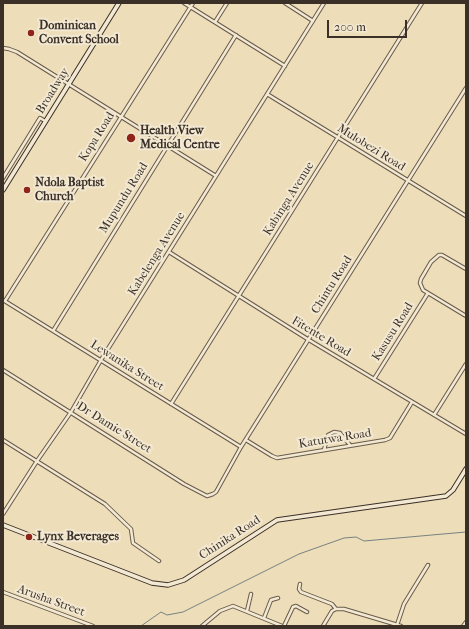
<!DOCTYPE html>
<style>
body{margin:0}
#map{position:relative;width:469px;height:629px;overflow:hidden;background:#edddb9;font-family:"IM FELL French Canon",serif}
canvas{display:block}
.frame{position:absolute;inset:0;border:4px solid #3b3028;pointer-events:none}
.scale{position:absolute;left:327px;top:20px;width:80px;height:18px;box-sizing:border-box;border:2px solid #3b3028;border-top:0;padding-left:5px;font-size:12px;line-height:14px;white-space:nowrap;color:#3b3028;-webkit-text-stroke:3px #f3e9d2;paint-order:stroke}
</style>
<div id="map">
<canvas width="469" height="629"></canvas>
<div class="frame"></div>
<div class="scale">200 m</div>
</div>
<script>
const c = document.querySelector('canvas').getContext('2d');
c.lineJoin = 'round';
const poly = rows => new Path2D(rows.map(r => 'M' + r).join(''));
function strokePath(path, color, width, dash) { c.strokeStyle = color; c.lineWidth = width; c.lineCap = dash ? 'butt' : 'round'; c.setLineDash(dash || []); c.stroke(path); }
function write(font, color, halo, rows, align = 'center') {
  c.font = font + ' "IM FELL French Canon",serif'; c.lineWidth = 4; c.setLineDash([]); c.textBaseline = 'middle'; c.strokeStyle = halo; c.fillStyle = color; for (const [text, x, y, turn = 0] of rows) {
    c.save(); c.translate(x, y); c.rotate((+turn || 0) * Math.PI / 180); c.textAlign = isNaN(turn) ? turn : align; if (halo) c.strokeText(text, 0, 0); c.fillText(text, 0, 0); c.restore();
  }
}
const stream = poly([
 [141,626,161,612,167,615,183,612,299,554,344,538,356,537,364,541,466,532]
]);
const minor = poly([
 [184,3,285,66],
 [285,3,313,21],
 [215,22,227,3],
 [3,48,9,49,17,52,216,176],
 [267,94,466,216],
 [3,178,40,118,45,121],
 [169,252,309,340,466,434],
 [466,269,442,255,439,255,431,262,421,279,420,283,423,290,466,316],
 [3,300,241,447],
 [5,301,193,3],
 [53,331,236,35],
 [3,370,184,484,207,496,213,494,216,492,241,447,466,88],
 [374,379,428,293],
 [171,404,422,3],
 [434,415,466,364],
 [3,440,105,504,131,529,133,543,159,561],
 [246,440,272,456,277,458,385,440,390,438,412,402],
 [324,450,328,435,334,432,340,433,350,445],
 [3,514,37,461,71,412,101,360,324,3],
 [300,584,299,589,301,592,332,604,336,609],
 [3,592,93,626],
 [336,609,344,609,401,626],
 [247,611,251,594],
 [264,618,271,600,278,598],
 [397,625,404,604,428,565],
 [202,626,220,611,233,606,282,626],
 [284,626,293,607,296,606,307,612],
 [323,626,332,611,336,609],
 [463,626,466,622]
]);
const secondary = poly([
 [3,190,119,3],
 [3,525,152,583,168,585,184,580,277,520,446,496,453,490,466,469]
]);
const markers = [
 [31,33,4,"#8f2418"],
 [131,138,5,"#8f2418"],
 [27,190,4,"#8f2418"],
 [29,537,4,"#8f2418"]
];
const poiNames = [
 ["Dominican",39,26],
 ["Convent School",39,40],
 ["Health View",140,131],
 ["Medical Centre",140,145],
 ["Ndola Baptist",35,183],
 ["Church",35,197],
 ["Lynx Beverages",37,537]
];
const streetNames = [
 ["Broadway",53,91,-58],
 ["Kopa Road",97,137,-58],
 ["Mulobezi Road",371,148,32],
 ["Mupundu Road",124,198,-58],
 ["Kabinga Avenue",289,199,-58],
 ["Kabelenga Avenue",157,254,-58],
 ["Chintu Road",332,285,-58],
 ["Kasusu Road",393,332,-58],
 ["Fitente Road",321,337,31],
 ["Lewanika Street",127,366,32],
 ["Dr Damie Street",114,428,32],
 ["Katutwa Road",335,439,-9],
 ["Chinika Road",230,538,-33],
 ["Arusha Street",51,601,20]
];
strokePath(stream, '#778280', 1);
strokePath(minor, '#685b4c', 4.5);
strokePath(secondary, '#3b3028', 5.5);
strokePath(minor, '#f3e9d2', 2.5);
strokePath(secondary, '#f3e9d2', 3.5);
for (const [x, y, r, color] of markers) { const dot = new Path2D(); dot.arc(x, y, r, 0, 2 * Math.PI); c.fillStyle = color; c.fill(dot); strokePath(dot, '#f3e9d2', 1.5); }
write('bold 12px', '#3b3028', '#f3e9d2', poiNames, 'left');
write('12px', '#3b3028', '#f3e9d2', streetNames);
</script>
